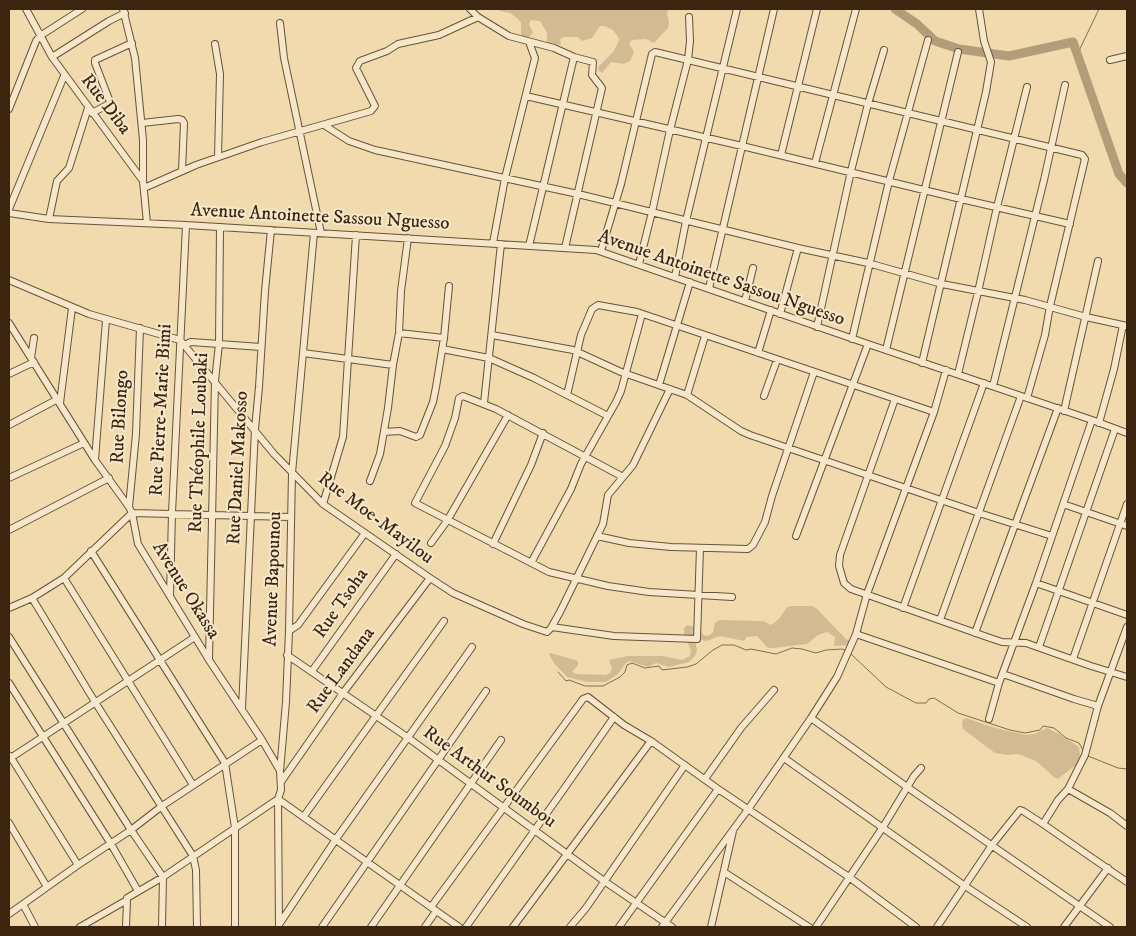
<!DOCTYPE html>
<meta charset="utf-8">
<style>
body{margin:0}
#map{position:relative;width:1136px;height:936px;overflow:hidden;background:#f1daae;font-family:"IM FELL DW Pica",serif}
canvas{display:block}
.frame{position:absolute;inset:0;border:10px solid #3c250f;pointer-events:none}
</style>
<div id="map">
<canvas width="1136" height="936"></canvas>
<div class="frame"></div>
</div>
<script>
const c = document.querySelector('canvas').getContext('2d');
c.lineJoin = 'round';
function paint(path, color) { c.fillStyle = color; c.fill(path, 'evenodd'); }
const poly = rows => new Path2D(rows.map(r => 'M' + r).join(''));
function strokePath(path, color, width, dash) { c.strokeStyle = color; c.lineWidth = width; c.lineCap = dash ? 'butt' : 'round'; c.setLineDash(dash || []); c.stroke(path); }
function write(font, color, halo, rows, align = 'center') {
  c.font = font + ' "IM FELL DW Pica",serif'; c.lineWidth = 4; c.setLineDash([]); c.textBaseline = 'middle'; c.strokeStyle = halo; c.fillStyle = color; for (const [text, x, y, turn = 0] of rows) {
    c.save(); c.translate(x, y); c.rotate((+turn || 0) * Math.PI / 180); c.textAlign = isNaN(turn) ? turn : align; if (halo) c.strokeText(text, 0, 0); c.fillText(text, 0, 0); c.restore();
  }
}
const green = poly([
 [499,9,669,9,667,13,669,23,668,28,654,43,646,39,632,40,629,44,634,52,630,61,624,64,611,62,602,73,598,70,599,66,613,52,618,43,619,38,613,30,605,26,600,26,592,38,582,41,578,37,564,37,560,39,561,44,552,45,547,42,547,33,540,21,531,20,529,24,533,33,529,37,524,38,521,34,521,23,518,19,510,13,500,11],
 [792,606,812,606,816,608,846,639,851,641,849,645,834,646,835,637,827,632,818,635,807,644,773,648,768,648,757,636,747,637,744,641,720,636,707,641,702,640,699,636,695,638,697,651,695,656,689,662,669,667,656,663,648,667,630,661,626,663,618,674,606,682,587,682,567,677,554,663,549,654,551,653,578,661,578,665,572,672,576,674,606,675,610,673,612,669,609,660,628,656,663,656,682,660,690,656,691,651,684,633,684,628,687,625,695,627,705,636,710,635,713,632,715,623,719,620,763,621,771,625,779,619,787,607],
 [966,718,992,727,1025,735,1034,734,1047,728,1059,734,1079,747,1080,756,1077,764,1058,779,1054,777,1036,761,1018,754,1008,755,995,753,963,729,962,725,963,720]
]);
const stream = poly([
 [1077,55,1099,9],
 [851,654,886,687,916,703,926,703,929,699,934,698,958,713,1010,730,1025,733,1040,730,1043,726,1054,728,1066,738,1079,743,1083,750],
 [558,672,566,681,569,680,585,686,603,686,620,677,625,672,627,665,632,663,645,668,659,666,662,670,687,667,696,664,713,650,722,645,734,645,746,650,751,649,776,654,792,648,802,649,816,653,826,650,842,649,845,650],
 [1088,756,1118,768,1127,769]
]);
const river = poly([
 [895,9,917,24,935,41,959,49,1009,56,1073,42,1119,174,1127,183]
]);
const minor = poly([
 [26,9,52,57,143,181],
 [123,9,135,58,143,140,143,181,147,223],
 [470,9,478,17,509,36,554,48,574,57,593,62,592,75,602,88,565,248],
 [280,23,284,58,321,233],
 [215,44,220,74,218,157],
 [52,57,109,21,125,13],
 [1110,60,1127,56],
 [526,96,742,146,961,199,1070,224],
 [9,109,36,41,40,36,82,9],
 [92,113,107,105,110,102,95,63,95,60,132,43],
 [142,123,178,119,182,120,184,123,182,171],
 [324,125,349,141,375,150,578,194,798,248,868,263,942,284,1025,300,1086,317,1127,326],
 [781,155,817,9],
 [815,163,856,9],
 [144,188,196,165,262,142,371,111,375,106,356,68,360,61,387,51,398,44,439,35,478,17],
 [9,209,64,76],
 [9,213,49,219,186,225,596,250,868,344,1092,420,1127,433],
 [49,219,57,181,69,168,88,108],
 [493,243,505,178,535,58,529,42],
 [529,246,574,57],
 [601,251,621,184,652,54,655,52,1082,155,1085,159,1050,306,1045,335,1027,398],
 [639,264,652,212,670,130,688,60,690,41,689,17],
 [675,277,686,221,737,9],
 [9,280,89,314,180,340,274,454,323,504,430,578,453,593,523,624,547,632,551,628,560,612,603,524,608,495,633,465,670,389],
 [709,288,774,9],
 [745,301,753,268],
 [780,314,798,248],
 [9,323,95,460,129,507,132,513,138,544,209,660,262,740,279,769],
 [817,327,851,171,868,104,884,50],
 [399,333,444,338],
 [492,335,573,350,621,372,687,395,741,431,750,435,979,513,1052,536],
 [852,339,889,181,928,40],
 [184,345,191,342,261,347],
 [442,349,489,358,534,378,608,416],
 [886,350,958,52],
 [303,353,393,365],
 [758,353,771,310],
 [31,358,34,338],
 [922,363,986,92,991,62,984,41,979,9],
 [9,374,34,362],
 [958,374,978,292,997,207,1027,87],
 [659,385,690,282],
 [993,386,1044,180,1065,85],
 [567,395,581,335,592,309,598,305,637,312,934,412],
 [687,395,705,336],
 [764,396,777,360],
 [895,399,840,555,839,566,844,583,851,589,990,638,1002,642,1026,643,1091,666,1127,677],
 [60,403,72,308],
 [484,403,501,244],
 [1064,411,1098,261],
 [1099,423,1114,369,1123,325],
 [9,425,58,399],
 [384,432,400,431,416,437,420,435,433,402,436,387,444,338,449,286],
 [95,460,106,320],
 [623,477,496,409,463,396,459,398,455,418,445,446,415,503,549,572,608,586,649,592,732,597],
 [9,478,84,443],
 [370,481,380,454,388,408,393,365,399,333,401,291,408,238],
 [323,504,343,437,356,235],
 [1063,504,1127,526],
 [129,507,136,434,140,328],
 [132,513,291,517],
 [9,530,109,478],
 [597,536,629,543,671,547,748,549,753,545,765,522,772,496,814,372],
 [796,536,868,344],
 [431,543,447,521,508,415],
 [493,544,531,465,543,433],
 [91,551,225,763,235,828,235,927],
 [531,563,571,489,581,464,616,402,621,391,642,314],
 [64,578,193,785],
 [1036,583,1127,615],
 [170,596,172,513,186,225],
 [32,598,95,702,193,856,196,870,197,927],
 [9,608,32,598,64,578,132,513],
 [903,608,984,383],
 [940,620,1021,396],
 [552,627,614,636,697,639,700,548],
 [289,631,298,625,365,533],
 [975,633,1058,408],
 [856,634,999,683],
 [9,637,131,830,163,877,162,927],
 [1039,647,1115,429],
 [287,655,407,737,604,881,672,927],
 [209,659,215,381,219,344,220,227],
 [1073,659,1127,504],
 [312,671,396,554],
 [1003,674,1074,699,1098,706],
 [9,683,111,844,138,891],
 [242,708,255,429,259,387,265,291,271,230],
 [811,718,907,787,1110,927],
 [989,719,999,683,1036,583,1092,420],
 [10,756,78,865],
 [784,758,965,886,1027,927],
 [9,759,195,637],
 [705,779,741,728,774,690],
 [281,782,343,693,430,578],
 [1068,789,1110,813,1127,826],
 [304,816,444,621],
 [9,823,47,887],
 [1043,824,1058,800,1068,789,1085,755,1098,706,1127,627],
 [724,872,809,927],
 [23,904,35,927],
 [431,907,583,699,588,697,624,725,651,741,718,789,849,877,916,927],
 [9,914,78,865,131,830,162,806,262,740],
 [280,923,336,839,472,647],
 [80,927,127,900,127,898,163,877,278,799,459,927],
 [126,927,127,900],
 [279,927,278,799,281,790,280,771,286,702,289,631,292,473,314,233],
 [322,927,486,691],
 [371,927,501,740],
 [425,927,436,911],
 [466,927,566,786,614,717],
 [513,927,651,741],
 [570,927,586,908,685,765],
 [619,927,718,789],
 [662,927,749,808,811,718,837,677,856,634,867,594,934,412,946,370],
 [711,927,733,831],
 [816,927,883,827,914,776,921,768],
 [937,927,992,845,1020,810,1023,811,1043,824,1127,882],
 [1064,927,1108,868]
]);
const streetNames = [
 ["Rue Diba",105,105,53],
 ["Avenue Antoinette Sassou Nguesso",320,218,3],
 ["Avenue Antoinette Sassou Nguesso",721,279,19],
 ["Rue Pierre-Marie Bimi",162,410,-87],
 ["Rue Bilongo",121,417,-87],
 ["Rue Théophile Loubaki",200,443,-88],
 ["Rue Daniel Makosso",239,468,-87],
 ["Rue Moe-Mayilou",375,519,37],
 ["Avenue Bapounou",274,579,-88],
 ["Avenue Okassa",185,591,58],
 ["Rue Tsoha",342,604,-55],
 ["Rue Landana",342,671,-54],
 ["Rue Arthur Soumbou",489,778,36]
];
paint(green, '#d2bb93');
strokePath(stream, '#836c4e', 1);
strokePath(river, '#b39c78', 9);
strokePath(minor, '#695237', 8);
strokePath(minor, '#f6e7ca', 6);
write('19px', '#3c250f', '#f6e7ca', streetNames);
</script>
